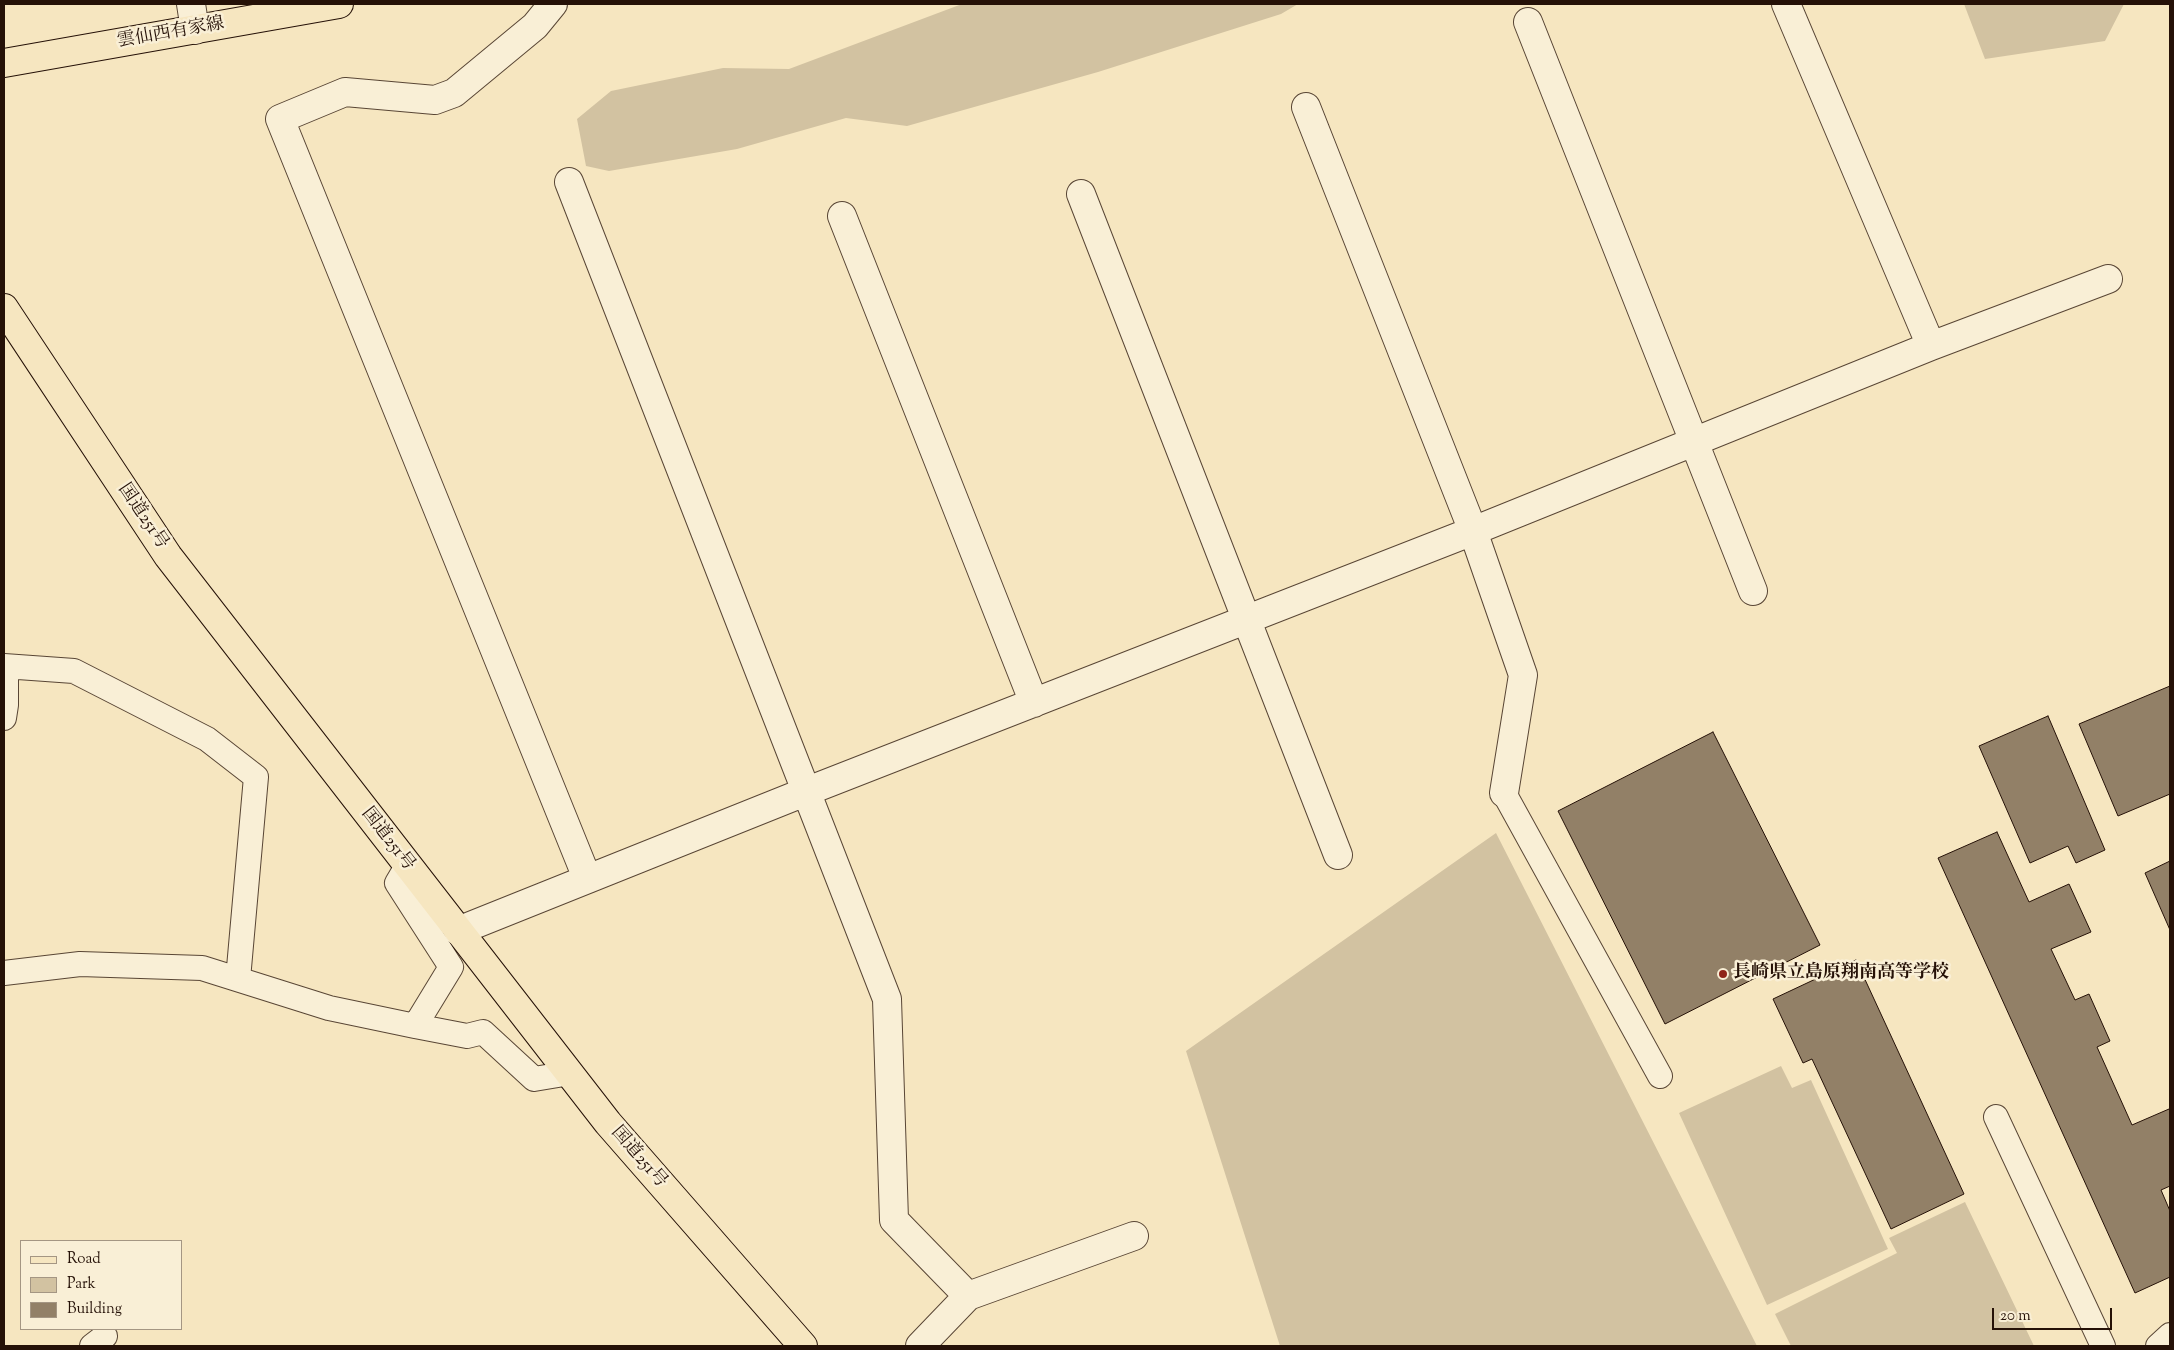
<!DOCTYPE html>
<meta charset="utf-8">
<style>
body{margin:0}
#map{position:relative;width:2174px;height:1350px;overflow:hidden;background:#f6e6c0;font-family:"Sorts Mill Goudy",serif}
canvas{display:block}
.frame{position:absolute;inset:0;border:5px solid #251107;pointer-events:none}
.legend{position:absolute;left:20px;top:1240px;width:162px;height:90px;box-sizing:border-box;background:#f9efd6;border:1px solid #a49683;margin:0;padding:6px 9px;list-style:none;font-size:15px;color:#251107}
.legend li{display:flex;align-items:center;gap:10px;height:25px}
.legend b{width:25px;border:1px solid #a49683}
.scale{position:absolute;left:1992px;top:1308px;width:120px;height:22px;box-sizing:border-box;border:2px solid #251107;border-top:0;padding-left:6px;font-size:15px;line-height:18px;white-space:nowrap;color:#251107;-webkit-text-stroke:4px #f9efd6;paint-order:stroke}
</style>
<div id="map">
<canvas width="2174" height="1350"></canvas>
<div class="frame"></div>
<ul class="legend">
<li><b style="height:6px;background:#f6e6c0"></b>Road</li>
<li><b style="height:14px;background:#d2c2a1"></b>Park</li>
<li><b style="height:14px;background:#928067"></b>Building</li>
</ul>
<div class="scale">20 m</div>
</div>
<script>
const c = document.querySelector('canvas').getContext('2d');
c.lineJoin = 'round';
function paint(path, color) { c.fillStyle = color; c.fill(path, 'evenodd'); }
const poly = rows => new Path2D(rows.map(r => 'M' + r).join(''));
function strokePath(path, color, width, dash) { c.strokeStyle = color; c.lineWidth = width; c.lineCap = dash ? 'butt' : 'round'; c.setLineDash(dash || []); c.stroke(path); }
function write(font, color, halo, rows, align = 'center') {
  c.font = font + ' "Sorts Mill Goudy","Noto Serif JP",serif'; c.lineWidth = 5; c.setLineDash([]); c.textBaseline = 'middle'; c.strokeStyle = halo; c.fillStyle = color; for (const [text, x, y, turn = 0] of rows) {
    c.save(); c.translate(x, y); c.rotate((+turn || 0) * Math.PI / 180); c.textAlign = isNaN(turn) ? turn : align; if (halo) c.strokeText(text, 0, 0); c.fillText(text, 0, 0); c.restore();
  }
}
const green = poly([
 [962,4,1298,4,1281,14,1098,72,907,126,846,118,737,149,609,171,586,166,577,119,611,91,723,68,789,69],
 [1964,4,2124,4,2105,41,1985,59],
 [1496,833,1757,1346,1280,1346,1186,1051],
 [1781,1066,1792,1088,1811,1080,1888,1249,1767,1305,1679,1113],
 [1965,1202,2034,1346,1791,1346,1775,1314,1897,1253,1889,1238]
]);
const building = poly([
 [2170,686,2170,794,2118,816,2079,724,2170,686],
 [2048,716,2105,850,2076,863,2068,846,2030,863,1979,746,2048,716],
 [1713,732,1820,945,1665,1024,1558,811,1713,732],
 [1997,832,2029,902,2069,884,2091,932,2051,949,2075,1000,2089,994,2110,1041,2097,1047,2132,1125,2169,1109,2170,1111,2170,1186,2161,1190,2170,1211,2170,1277,2135,1293,1938,858,1997,832],
 [2170,861,2170,930,2145,873,2170,861],
 [1856,960,1964,1194,1891,1229,1812,1059,1803,1063,1773,999,1856,960]
]);
const lane = poly([
 [4,666,74,671,207,739,256,777,238,979],
 [4,718,6,705,6,667],
 [1504,793,1660,1076],
 [407,866,397,883,451,967,415,1026,467,1036,483,1032,534,1079,570,1073],
 [4,973,80,964,202,968,329,1008,415,1026],
 [1996,1117,2103,1346],
 [92,1346,105,1336],
 [2158,1346,2170,1335]
]);
const street = poly([
 [191,4,195,30],
 [553,4,535,26,454,93,435,100,345,92,280,119,587,878],
 [1786,4,1931,346],
 [1528,22,1753,591],
 [1306,107,1473,531,1523,675,1504,793],
 [569,182,887,999,894,1220,968,1296,920,1346],
 [1081,194,1338,855],
 [842,216,1034,703],
 [458,931,805,792,1473,531,1931,346,2108,279],
 [968,1296,1134,1236]
]);
const primary = poly([
 [4,63,339,4]
]);
const highway = poly([
 [4,308,168,556,608,1123,803,1346]
]);
const markers = [
 [1723,974,5,"#8f2418"]
];
const streetNames = [
 ["雲仙西有家線",171,34,-10],
 ["国道251号",142,517,56],
 ["国道251号",387,840,52],
 ["国道251号",638,1158,49]
];
const poiNames = [
 ["長崎県立島原翔南高等学校",1733,974]
];
paint(green, '#d2c2a1');
paint(building, '#928067');
strokePath(building, '#251107', 1);
strokePath(lane, '#594635', 26);
strokePath(street, '#594635', 30);
strokePath(primary, '#251107', 30);
strokePath(highway, '#251107', 30);
strokePath(lane, '#f9efd6', 24);
strokePath(street, '#f9efd6', 28);
strokePath(primary, '#f6e6c0', 28);
strokePath(highway, '#f6e6c0', 28);
for (const [x, y, r, color] of markers) { const dot = new Path2D(); dot.arc(x, y, r, 0, 2 * Math.PI); c.fillStyle = color; c.fill(dot); strokePath(dot, '#f9efd6', 2); }
write('18px', '#251107', '#f9efd6', streetNames);
write('bold 18px', '#251107', '#f9efd6', poiNames, 'left');
</script>
